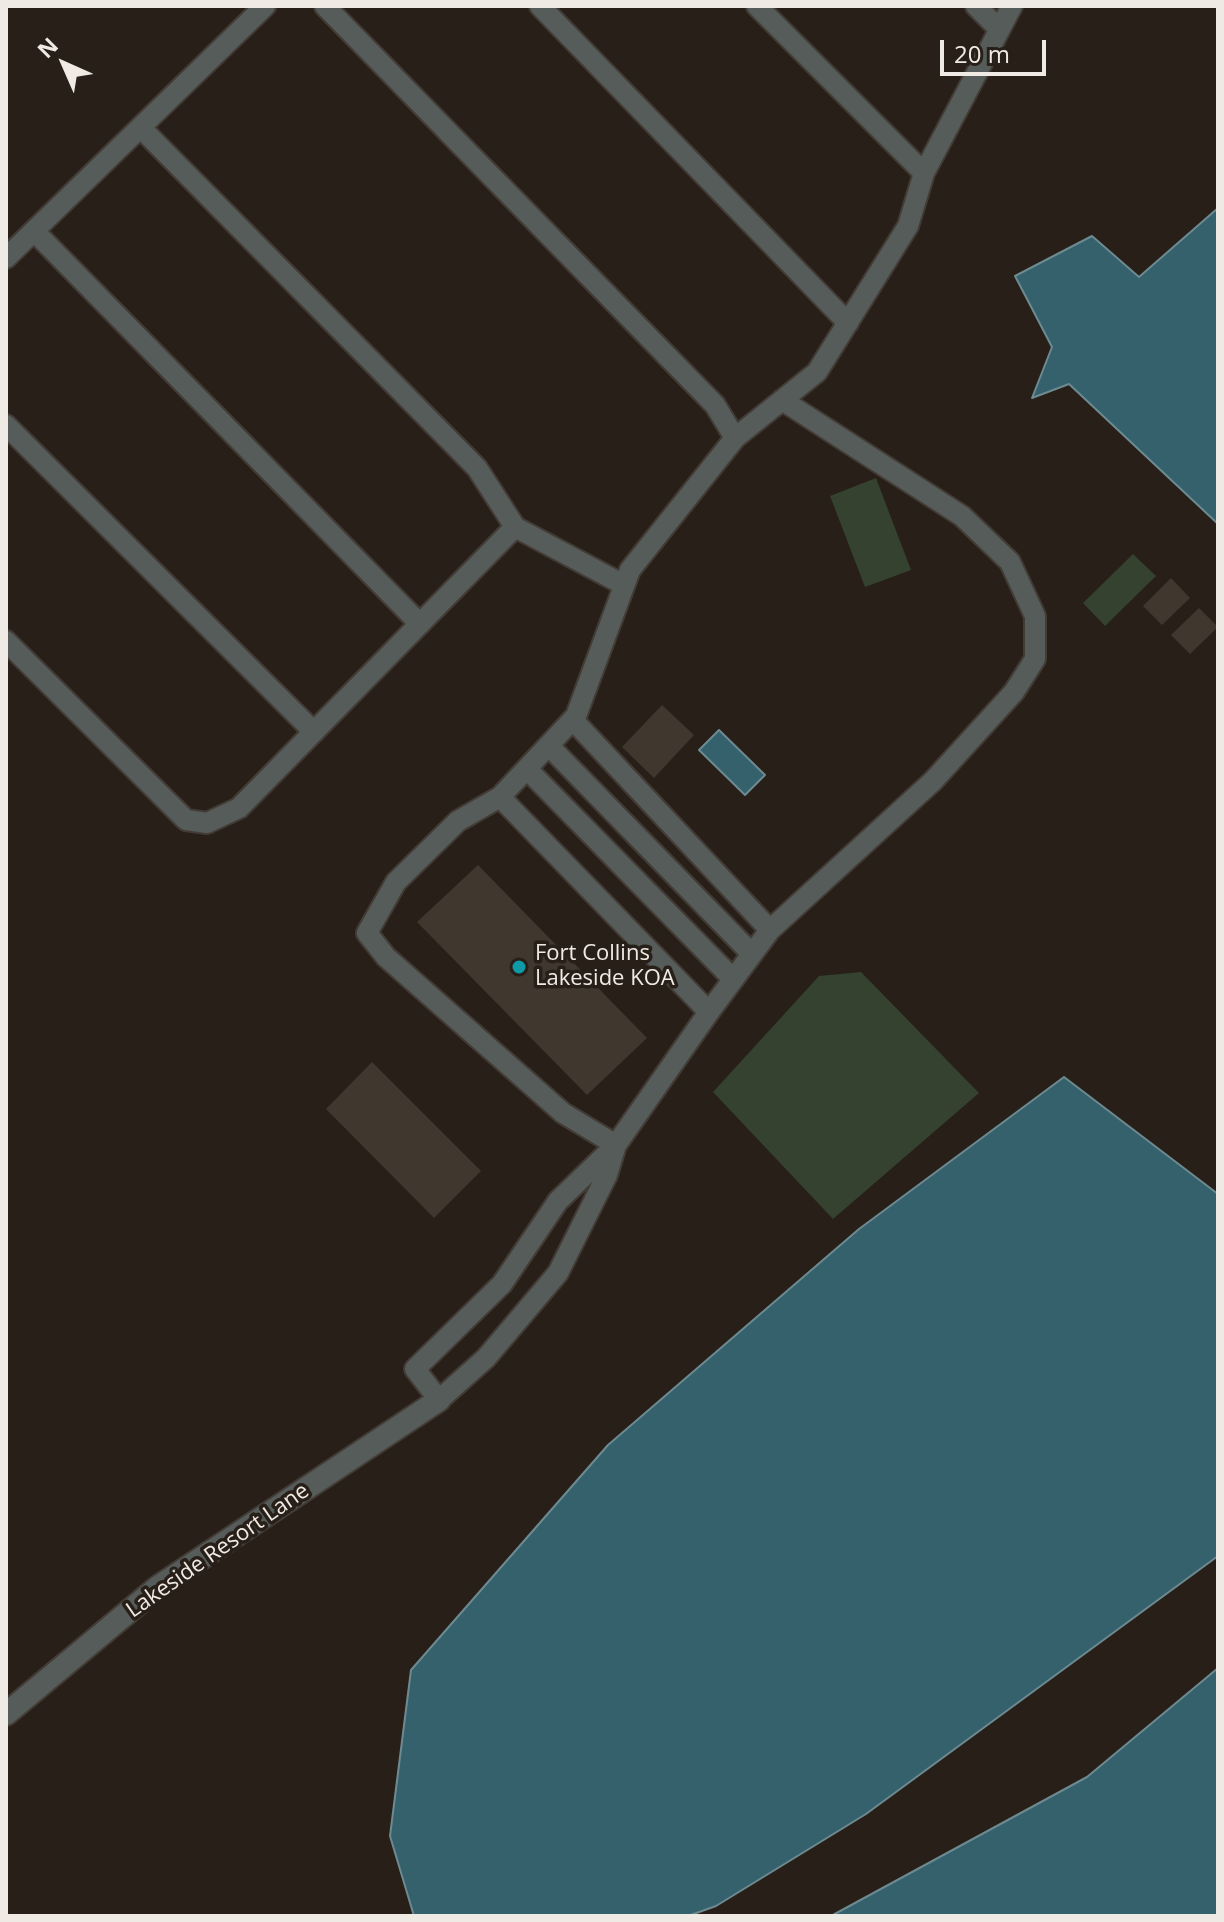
<!DOCTYPE html>
<style>
body{margin:0}
#map{position:relative;width:1224px;height:1922px;overflow:hidden;background:#271f18;font-family:"Open Sans",sans-serif}
canvas{display:block}
.frame{position:absolute;inset:0;border:8px solid #efeae4;pointer-events:none}
.north{position:absolute;left:24px;top:24px;width:80px;height:80px;-webkit-text-stroke:6px #271f18;paint-order:stroke;rotate:315deg;font-size:22px;font-weight:700;line-height:32px;text-align:center;color:#efeae4}
.north::after{content:'';display:block;margin:auto;width:28px;height:36px;background:#efeae4;clip-path:polygon(50% 0,100% 100%,50% 72%,0 100%)}
.scale{position:absolute;left:940px;top:40px;width:106px;height:36px;box-sizing:border-box;border:4px solid #efeae4;border-top:0;padding-left:10px;font-size:24px;line-height:28px;white-space:nowrap;color:#efeae4;-webkit-text-stroke:6px #271f18;paint-order:stroke}
</style>
<div id="map">
<canvas width="1224" height="1922"></canvas>
<div class="frame"></div>
<div class="north">N</div>
<div class="scale">20 m</div>
</div>
<script>
const c = document.querySelector('canvas').getContext('2d');
c.lineJoin = 'round';
function paint(path, color) { c.fillStyle = color; c.fill(path, 'evenodd'); }
const poly = rows => new Path2D(rows.map(r => 'M' + r).join(''));
function strokePath(path, color, width, dash) { c.strokeStyle = color; c.lineWidth = width; c.lineCap = dash ? 'butt' : 'round'; c.setLineDash(dash || []); c.stroke(path); }
function write(font, color, halo, rows, align = 'center') {
  c.font = font + ' "Open Sans",sans-serif'; c.lineWidth = 7; c.setLineDash([]); c.textBaseline = 'middle'; c.strokeStyle = halo; c.fillStyle = color; for (const [text, x, y, turn = 0] of rows) {
    c.save(); c.translate(x, y); c.rotate((+turn || 0) * Math.PI / 180); c.textAlign = isNaN(turn) ? turn : align; if (halo) c.strokeText(text, 0, 0); c.fillText(text, 0, 0); c.restore();
  }
}
const green = poly([
 [876,478,911,570,865,587,830,496],
 [1133,554,1156,576,1105,626,1083,603],
 [861,972,979,1093,833,1219,713,1092,819,976]
]);
const water = poly([
 [1218,208,1218,524,1069,384,1032,398,1052,347,1015,276,1092,236,1139,277,1218,208],
 [719,730,765,775,745,795,699,750,719,730],
 [1064,1077,1218,1194,1218,1556,866,1814,716,1906,688,1916,414,1916,390,1836,411,1670,608,1445,859,1229,1064,1077],
 [1218,1668,1218,1916,831,1916,1087,1777,1218,1668]
]);
const building = poly([
 [1171,578,1190,598,1162,625,1143,606],
 [1199,608,1218,627,1190,654,1171,635],
 [662,705,694,735,654,778,622,747],
 [478,865,647,1038,587,1095,417,922],
 [372,1062,481,1171,434,1218,326,1109]
]);
const service = poly([
 [325,6,715,405,735,438],
 [540,6,848,323],
 [757,6,924,173],
 [976,6,999,29],
 [141,128,477,468,515,527],
 [34,231,420,624],
 [6,258,265,6],
 [6,425,314,732],
 [6,641,186,820,207,823,239,808,515,527,624,585],
 [573,720,770,930],
 [549,746,752,954],
 [527,769,733,979],
 [500,797,458,821,396,882,367,933,386,957,563,1113,616,1145],
 [709,1012,770,930,933,781,1014,692,1035,659,1035,616,1010,562,962,516,782,400],
 [616,1145,607,1175,558,1273,486,1358,439,1400,415,1369,502,1284,558,1201,616,1145,709,1012,500,797,576,716,630,570,735,438,817,372,908,226,924,173,1012,6]
]);
const minor = poly([
 [6,1714,158,1587,439,1400]
]);
const markers = [
 [519,967,8,"#0f9aa8"]
];
const poiNames = [
 ["Fort Collins",535,954],
 ["Lakeside KOA",535,979]
];
const streetNames = [
 ["Lakeside Resort Lane",218,1551,-35]
];
paint(green, '#35422f');
paint(water, '#35616d');
strokePath(water, '#6d8a91', 2);
paint(building, '#40382f');
strokePath(service, '#433b35', 24);
strokePath(minor, '#433b35', 26);
strokePath(service, '#555c5a', 20);
strokePath(minor, '#555c5a', 22);
for (const [x, y, r, color] of markers) { const dot = new Path2D(); dot.arc(x, y, r, 0, 2 * Math.PI); c.fillStyle = color; c.fill(dot); strokePath(dot, '#271f18', 3); }
write('22px', '#efeae4', '#271f18', poiNames, 'left');
write('22px', '#efeae4', '#271f18', streetNames);
</script>
